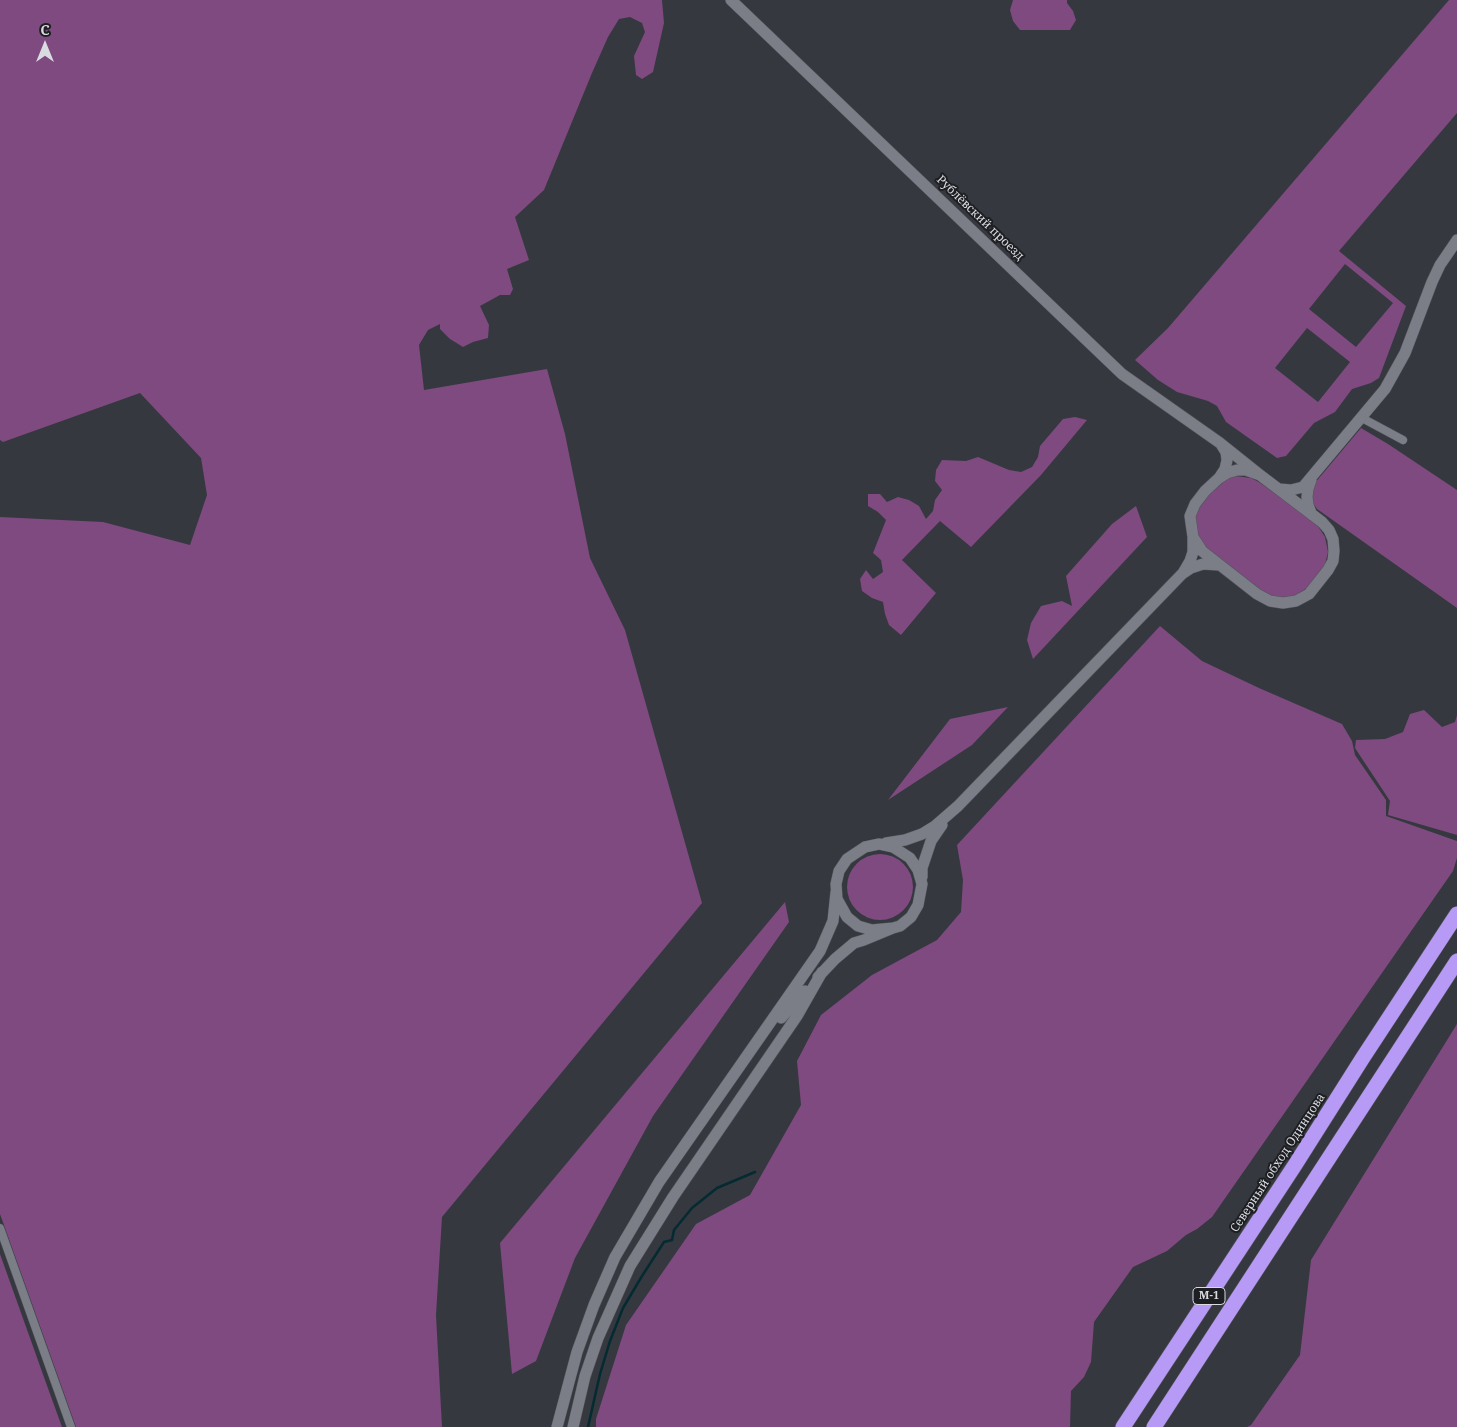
<!DOCTYPE html>
<meta charset="utf-8">
<style>
body{margin:0}
#map{position:relative;width:1457px;height:1427px;overflow:hidden;background:#35383f;font-family:"Noto Serif",serif}
canvas{display:block}
.north{position:absolute;left:20px;top:20px;width:50px;height:50px;-webkit-text-stroke:4px #1e1f22;paint-order:stroke;rotate:0deg;font-size:14px;font-weight:700;line-height:20px;text-align:center;color:#d9dbe0}
.north::after{content:'';display:block;margin:auto;width:18px;height:22px;background:#d9dbe0;clip-path:polygon(50% 0,100% 100%,50% 72%,0 100%)}
</style>
<div id="map">
<canvas width="1457" height="1427"></canvas>
<div class="north">С</div>
</div>
<script>
const c = document.querySelector('canvas').getContext('2d');
c.lineJoin = 'round';
function paint(path, color) { c.fillStyle = color; c.fill(path, 'evenodd'); }
const poly = rows => new Path2D(rows.map(r => 'M' + r).join(''));
function strokePath(path, color, width, dash) { c.strokeStyle = color; c.lineWidth = width; c.lineCap = dash ? 'butt' : 'round'; c.setLineDash(dash || []); c.stroke(path); }
function write(font, color, halo, rows, align = 'center') {
  c.font = font + ' "Noto Serif",serif'; c.lineWidth = 4; c.setLineDash([]); c.textBaseline = 'middle'; c.strokeStyle = halo; c.fillStyle = color; for (const [text, x, y, turn = 0] of rows) {
    c.save(); c.translate(x, y); c.rotate((+turn || 0) * Math.PI / 180); c.textAlign = isNaN(turn) ? turn : align; if (halo) c.strokeText(text, 0, 0); c.fillText(text, 0, 0); c.restore();
  }
}
const green = poly([
 [0,0,662,0,664,23,653,72,642,79,636,75,634,56,645,32,642,23,630,17,619,19,608,37,592,73,544,190,515,217,529,260,507,269,513,289,510,295,500,295,480,306,489,325,488,338,473,342,463,347,450,339,440,329,440,324,428,330,419,345,424,390,547,369,565,434,590,558,625,630,702,903,442,1217,436,1315,442,1427,76,1427,0,1214,0,517,103,522,190,545,207,495,201,458,140,393,3,442,0,440],
 [1013,0,1067,0,1067,3,1073,11,1076,20,1070,30,1020,30,1013,21,1010,10],
 [1449,0,1457,0,1457,113,1339,251,1406,306,1379,378,1371,383,1352,389,1335,412,1314,423,1286,456,1277,458,1226,422,1217,406,1208,401,1177,392,1158,380,1135,360,1168,328],
 [1345,264,1393,303,1356,347,1309,309],
 [1307,328,1350,362,1318,402,1275,368],
 [1075,417,1087,420,1041,475,971,547,940,521,902,560,936,593,901,635,889,625,885,614,883,602,872,598,862,591,860,579,866,570,873,579,883,572,881,560,873,553,886,520,878,512,868,506,868,494,880,494,887,502,898,497,909,500,919,506,926,519,933,511,935,500,942,490,935,481,936,470,942,460,966,461,978,457,1009,470,1021,472,1032,467,1038,457,1040,446,1063,419],
 [1361,428,1388,444,1457,490,1457,608,1317,509,1313,503,1312,496,1314,484],
 [1236,476,1251,478,1259,482,1316,523,1325,537,1328,552,1325,565,1307,588,1293,597,1277,598,1264,593,1205,549,1197,533,1195,519,1197,511,1201,504,1216,486,1228,478],
 [1136,506,1147,537,1033,659,1027,640,1031,623,1041,606,1062,601,1072,606,1066,576,1112,524],
 [1160,626,1202,661,1259,688,1342,724,1352,741,1355,755,1386,800,1386,816,1457,841,1457,858,1453,871,1212,1217,1197,1229,1186,1235,1167,1251,1133,1267,1094,1322,1091,1362,1084,1377,1071,1391,1070,1427,596,1427,596,1419,626,1325,696,1224,750,1195,801,1105,797,1061,821,1015,872,975,937,940,961,912,963,880,957,845],
 [1008,707,972,745,888,800,950,719],
 [1424,710,1442,727,1455,722,1457,715,1457,835,1388,815,1390,801,1355,748,1356,740,1385,739,1403,732,1410,714],
 '847 887a33 33 0 1 1 66 0a33 33 0 1 1-66 0Z',
 [785,902,789,922,653,1116,575,1258,536,1361,512,1374,500,1243],
 [1457,1024,1457,1427,1247,1427,1251,1425,1300,1355,1311,1260],
 [0,1254,45,1380,62,1427,0,1427]
]);
const stream = poly([
 [588,1427,600,1374,610,1341,623,1308,642,1276,664,1242,672,1240,674,1230,692,1208,717,1188,755,1172]
]);
const street = poly([
 [1362,418,1403,440],
 [0,1228,71,1427]
]);
const secondary = poly([
 [731,0,1122,374,1220,443,1260,475],
 [1219,478,1227,473,1237,470,1246,470,1260,475,1322,522,1329,530,1333,539,1334,551,1333,561,1328,570,1309,594,1296,601,1283,603,1270,601,1257,594,1202,551,1193,537,1190,516,1195,504,1205,491,1219,478,1225,469,1227,460,1226,452,1221,444],
 [1311,480,1308,489,1307,497,1308,505,1312,515],
 [1279,489,1291,490,1303,487,1385,389,1405,353,1432,282,1440,265,1457,240],
 [1183,573,1190,561,1193,552,1193,537],
 [886,843,905,840,922,834,935,826,958,806,1182,574,1191,568,1203,564,1219,565],
 [922,877,922,868,931,841,942,825],
 [818,977,835,959,854,943,864,940,893,928,900,926,911,917,918,905,922,884,918,870,910,858,893,847,879,844,865,847,847,859,839,871,836,884,837,899,847,917,858,926,872,930,893,928],
 [781,1018,805,991],
 [557,1427,577,1352,594,1305,615,1257,659,1182,820,951,833,921,836,892],
 [573,1427,585,1376,598,1338,630,1266,673,1197,797,1016,822,972]
]);
const highway = poly([
 [1123,1427,1295,1165,1362,1059,1457,914],
 [1154,1427,1457,961]
]);
const shields = [
 [1209,1296,32]
];
const shieldNames = [
 ["М-1",1209,1296]
];
const streetNames = [
 ["Рублёвский проезд",980,218,44],
 ["Северный обход Одинцова",1278,1163,-57]
];
paint(green, '#7e4a7f');
strokePath(stream, '#042b31', 2.5);
strokePath(street, '#51545a', 9);
strokePath(secondary, '#51545a', 12);
strokePath(highway, '#51545a', 16);
strokePath(street, '#7b7e86', 8);
strokePath(secondary, '#7b7e86', 11);
strokePath(highway, '#b69af5', 15);
for (const [x, y, w] of shields) { const box = new Path2D(); box.roundRect(x - w / 2, y - 8.5, w, 17, 4); c.fillStyle = '#1e1f22'; c.fill(box); strokePath(box, '#d9dbe0', 1); }
write('bold 11px', '#d9dbe0', null, shieldNames);
write('12px', '#d9dbe0', '#1e1f22', streetNames);
</script>
